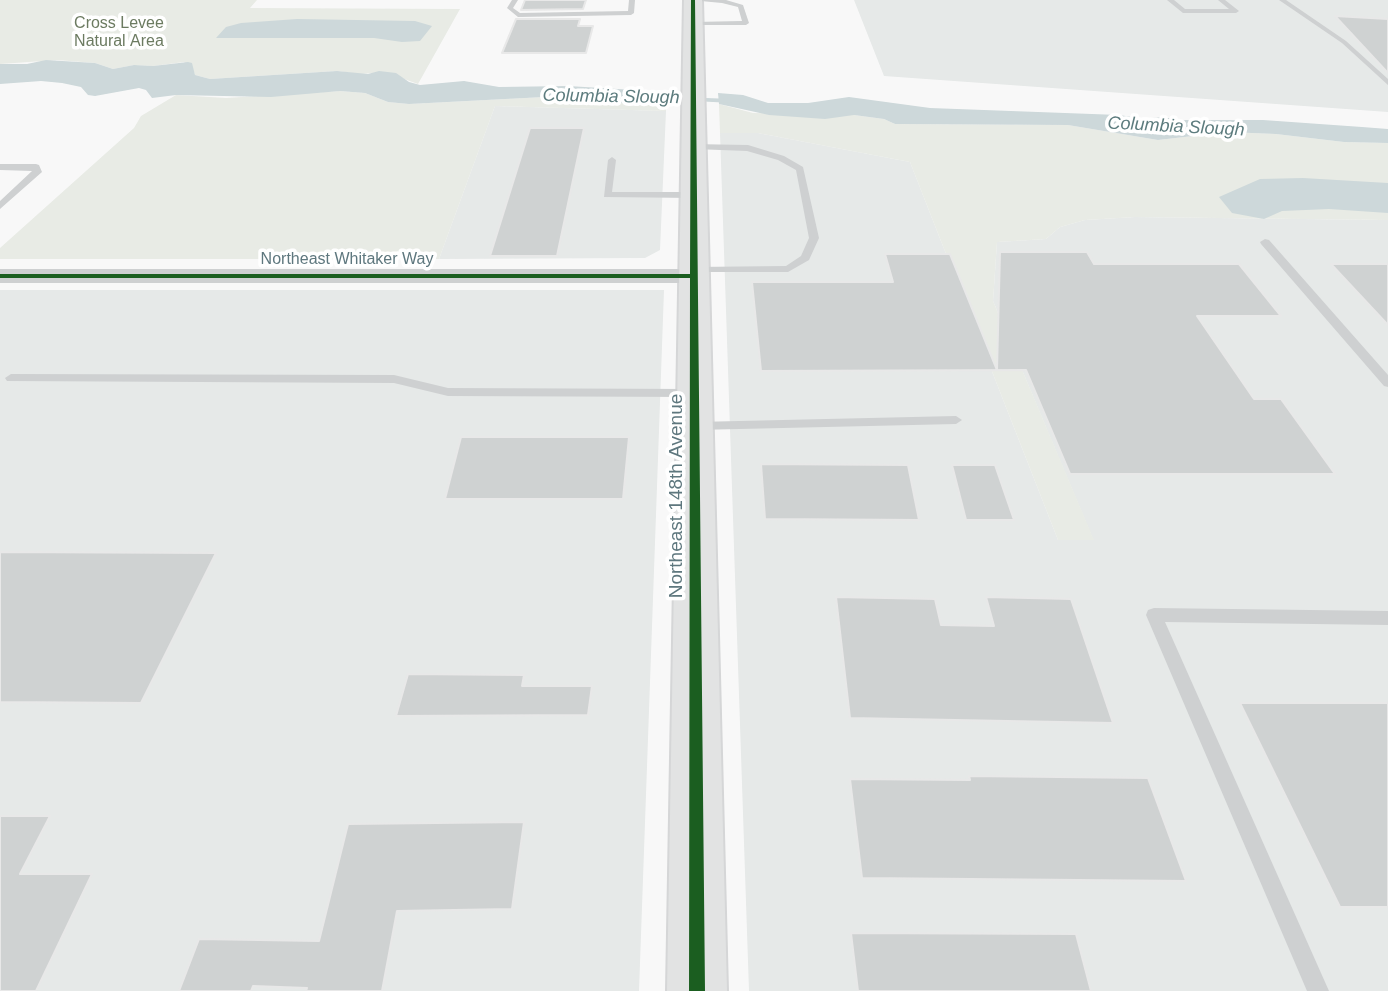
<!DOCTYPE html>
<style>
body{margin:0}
canvas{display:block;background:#f8f8f8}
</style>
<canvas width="1388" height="991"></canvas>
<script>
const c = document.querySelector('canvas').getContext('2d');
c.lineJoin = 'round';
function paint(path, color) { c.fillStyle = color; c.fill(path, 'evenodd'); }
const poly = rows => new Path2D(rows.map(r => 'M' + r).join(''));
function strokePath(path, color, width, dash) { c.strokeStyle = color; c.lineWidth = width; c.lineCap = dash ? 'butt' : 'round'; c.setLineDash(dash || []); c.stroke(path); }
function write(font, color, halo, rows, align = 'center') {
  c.font = font + ' Arial,sans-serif'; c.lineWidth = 7; c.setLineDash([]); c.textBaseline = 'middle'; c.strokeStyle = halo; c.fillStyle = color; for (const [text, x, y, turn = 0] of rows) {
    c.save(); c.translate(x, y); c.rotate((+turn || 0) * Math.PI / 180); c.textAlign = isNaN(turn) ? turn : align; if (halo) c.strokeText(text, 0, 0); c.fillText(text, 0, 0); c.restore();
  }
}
const built = poly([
 [854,0,1388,0,1388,112,884,76],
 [495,106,666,111,660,250,645,258,439,259],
 [720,133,758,133,910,162,1058,540,1093,539,993,301,997,242,1046,239,1060,227,1085,220,1135,217,1388,220,1388,991,749,991],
 [0,290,664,290,639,991,0,991]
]);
const green = poly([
 [0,0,257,0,250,8,460,9,418,84,385,72,361,74,337,71,210,79,195,75,194,72,184,62,153,66,134,65,113,69,95,63,57,60,0,64],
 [340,91,365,93,388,102,409,104,544,97,619,103,666,103,666,111,495,106,439,259,0,259,0,248,134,128,141,116,176,95,226,98],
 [719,104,753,113,854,115,884,119,895,124,1068,125,1158,140,1228,132,1276,134,1344,142,1388,143,1388,220,1135,217,1085,220,1060,227,1046,239,997,242,993,301,1094,540,1058,540,910,162,758,133,720,133]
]);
const water = poly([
 [297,19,415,21,432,26,420,41,402,42,374,38,216,38,226,27,241,23],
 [46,60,95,63,113,69,134,65,153,66,188,62,192,63,195,75,210,79,337,71,368,74,379,71,396,73,409,82,420,85,464,81,499,87,568,86,667,92,666,103,619,103,544,97,409,104,388,102,365,93,340,91,271,97,176,95,152,98,146,90,139,88,95,96,88,95,81,87,62,83,41,81,0,84,0,64,27,64],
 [718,93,743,95,768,103,808,103,849,97,930,108,1119,115,1145,119,1163,117,1179,120,1263,120,1362,127,1388,129,1388,143,1344,142,1276,134,1228,132,1158,140,1068,125,895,124,884,119,854,115,825,119,769,115,719,104],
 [1303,178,1388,183,1388,213,1329,209,1282,211,1264,219,1232,213,1219,197,1260,179]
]);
const stream = poly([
 [654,96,732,99,735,101,732,103,656,99,653,97,654,96]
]);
const building = poly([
 [525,0,586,0,583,9,521,10,525,0],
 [1335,16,1388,19,1388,73,1335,16],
 [516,19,580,19,578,26,593,26,586,53,502,53,516,19],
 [530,128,584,128,557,256,490,256,530,128],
 [1000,252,1087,252,1094,264,1239,264,1281,316,1197,316,1254,399,1281,399,1335,474,1070,474,1026,370,761,371,752,282,893,282,885,254,950,254,997,370,1000,252],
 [1331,264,1388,264,1388,325,1331,264],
 [461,437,629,437,623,499,445,499,461,437],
 [761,464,908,465,919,520,765,519,761,464],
 [952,465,995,465,1014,520,966,520,952,465],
 [0,552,216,553,141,703,0,702,0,552],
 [836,597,935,599,941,625,994,626,986,597,1071,599,1113,723,850,718,836,597],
 [408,674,524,675,522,686,592,686,588,715,396,716,408,674],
 [1240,703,1388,703,1388,907,1340,907,1240,703],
 [969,776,1148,778,1186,881,862,878,850,779,970,780,969,776],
 [0,816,50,816,20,874,92,874,36,991,0,991,0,816],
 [524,822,512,909,397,911,382,991,306,991,307,988,253,986,251,991,179,991,199,939,319,941,348,824,524,822],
 [851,933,1076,934,1091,991,858,991,851,933]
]);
const lane = poly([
 [512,0,518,0,513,8,520,13,628,11,629,0,635,0,634,13,631,15,518,17,507,8,512,0],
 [690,0,726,0,743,5,749,23,746,25,692,25,694,22,742,21,738,7,722,3,690,0],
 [1167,0,1174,0,1185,9,1229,9,1218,0,1225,0,1239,11,1236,13,1183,13,1167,0],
 [1279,0,1286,0,1346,41,1388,79,1388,85,1342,43,1279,0],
 [691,144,748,145,784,156,803,167,819,238,809,260,788,272,690,272,690,268,694,267,786,266,801,256,809,238,796,170,778,160,747,151,694,149,691,148,691,144],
 [612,157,616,160,612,192,694,192,699,195,694,198,604,197,608,160,612,157],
 [0,164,36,164,39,165,42,172,0,209,0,201,32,171,0,170,0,164],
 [1265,239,1269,240,1388,375,1388,387,1384,386,1261,244,1260,242,1265,239],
 [11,374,394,375,448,388,694,389,700,393,694,397,448,396,394,383,7,381,5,378,11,374],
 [956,416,962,420,956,424,696,430,690,426,696,422,956,416],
 [1154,608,1388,611,1388,625,1165,622,1329,991,1307,991,1146,615,1148,610,1154,608]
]);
const street = poly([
 [0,269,693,269,701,271,704,276,701,281,693,283,0,283,0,269]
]);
const secondary = poly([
 [684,0,702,0,727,991,667,991,684,0]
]);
const cycleway = poly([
 [691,0,695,0,705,991,689,991,690,278,0,278,0,274,690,274,691,0]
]);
const farParknames = [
 ["Cross Levee",119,24],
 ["Natural Area",119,42]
];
const farStreetnames = [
 ["Northeast Whitaker Way",347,260]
];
const farWaternames = [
 ["Columbia Slough",611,97,1],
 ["Columbia Slough",1176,127,3]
];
const streetNames = [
 ["Northeast 148th Avenue",677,496,-90]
];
paint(built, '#e6e9e8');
paint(green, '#e8ebe5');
paint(water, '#cdd8da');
paint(stream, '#cdd8da');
paint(building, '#cfd2d2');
strokePath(building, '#e8e8e8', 2);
strokePath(secondary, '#d5d6d7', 4);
paint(lane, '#ced0d1');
paint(street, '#ced0d1');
paint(secondary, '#e2e3e3');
paint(cycleway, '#1b5e20');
write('16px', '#6c7b61', '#fff', farParknames);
write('16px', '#5e777e', '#fff', farStreetnames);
write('italic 18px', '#5d7c7e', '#fff', farWaternames);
write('19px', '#5e777e', '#fff', streetNames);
</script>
